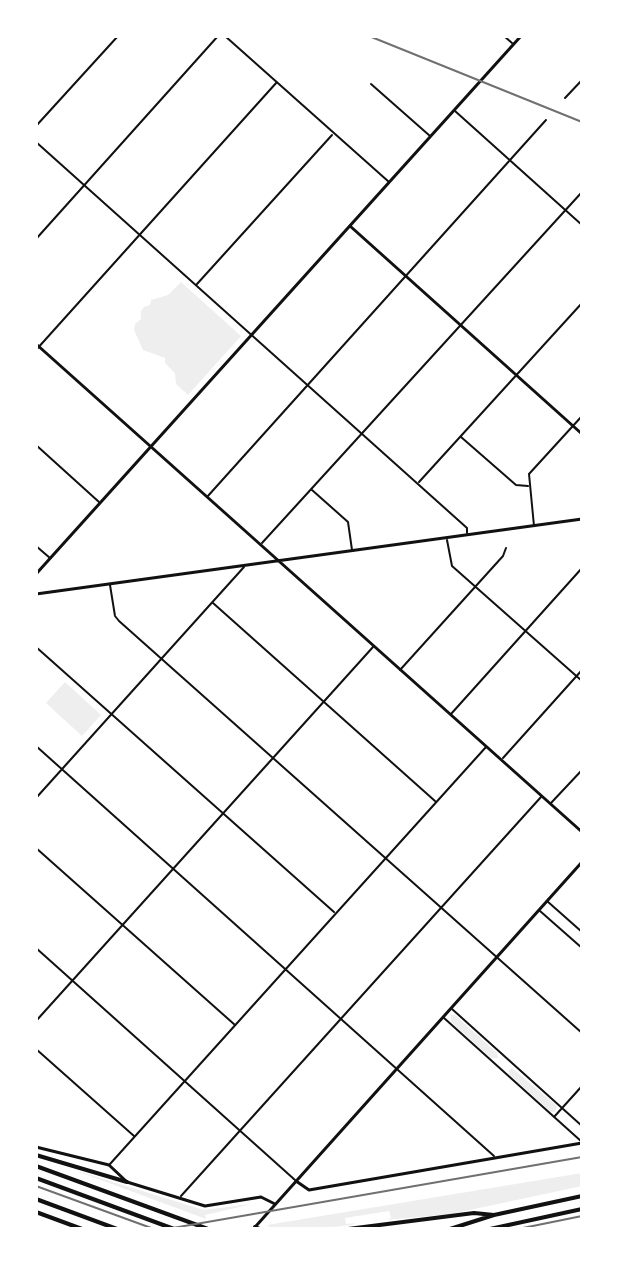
<!DOCTYPE html>
<style>
body{margin:0}
#map{position:relative;width:618px;height:1265px;overflow:hidden;background:#fff;font-family:"Noto Sans",sans-serif}
canvas{display:block}
.frame{position:absolute;inset:0;border:38px solid #fff;pointer-events:none}
</style>
<div id="map">
<canvas width="618" height="1265"></canvas>
<div class="frame"></div>
</div>
<script>
const c = document.querySelector('canvas').getContext('2d');
c.lineJoin = 'round';
function paint(path, color) { c.fillStyle = color; c.fill(path, 'evenodd'); }
const poly = rows => new Path2D(rows.map(r => 'M' + r).join(''));
function strokePath(path, color, width, dash) { c.strokeStyle = color; c.lineWidth = width; c.lineCap = dash ? 'butt' : 'round'; c.setLineDash(dash || []); c.stroke(path); }
const green = poly([
 [181,282,241,336,188,395,176,384,175,373,165,363,165,358,143,350,134,330,135,324,141,319,141,311,144,307,150,305,151,300,168,295],
 [65,682,101,715,82,736,46,703],
 [451,1015,455,1015,497,1053,498,1058,491,1058,451,1022],
 [512,1068,557,1106,555,1112,551,1112,510,1075,508,1071],
 [74,1170,204,1210,252,1204,205,1215,206,1219],
 [582,1173,582,1186,451,1214,386,1220,391,1218,389,1211,345,1218,346,1224,356,1223,351,1225,315,1229,271,1228,267,1225]
]);
const minor = poly([
 [225,36,389,182],
 [504,36,512,43],
 [371,84,430,136],
 [565,98,582,80],
 [455,111,582,225],
 [36,126,118,36],
 [36,142,467,528,467,533],
 [36,239,218,36],
 [197,284,332,135],
 [36,350,277,82],
 [461,437,516,485,528,486],
 [36,445,99,502],
 [419,482,582,303],
 [312,490,348,522,352,550],
 [207,497,546,120],
 [534,526,529,474,582,416],
 [447,540,452,566,582,681],
 [262,543,582,192],
 [36,546,50,558],
 [110,585,115,616,119,621,582,1033],
 [213,603,435,801],
 [36,647,334,912],
 [400,670,503,556,506,548],
 [451,714,582,568],
 [36,746,494,1156],
 [503,758,582,670],
 [36,798,244,567],
 [551,803,582,770],
 [36,848,235,1025],
 [547,901,582,932],
 [540,911,582,948],
 [36,948,295,1180],
 [452,1009,582,1126],
 [444,1018,582,1142],
 [36,1021,373,647],
 [36,1049,134,1136],
 [554,1117,582,1086],
 [110,1164,486,747],
 [181,1196,541,797]
]);
const tertiary = poly([
 [350,226,582,434],
 [36,1147,109,1165,127,1182,205,1206,261,1197,275,1204],
 [296,1181,309,1190,582,1143],
 [256,1226,582,862]
]);
const secondary = poly([
 [36,344,582,832],
 [36,574,521,36],
 [36,594,582,519]
]);
const motorway = poly([
 [36,1155,127,1182],
 [36,1166,208,1229],
 [36,1178,174,1229],
 [36,1199,117,1229],
 [36,1212,82,1229],
 [255,1227,260,1229],
 [348,1229,474,1213,494,1215],
 [450,1229,494,1215,582,1196],
 [490,1229,582,1209]
]);
const rail = poly([
 [369,36,582,122],
 [36,1186,154,1229],
 [167,1229,582,1157],
 [518,1229,582,1216]
]);
paint(green, '#eee');
strokePath(minor, '#111', 2);
strokePath(tertiary, '#111', 3);
strokePath(secondary, '#111', 3);
strokePath(motorway, '#111', 4);
strokePath(rail, '#707070', 2);
</script>
